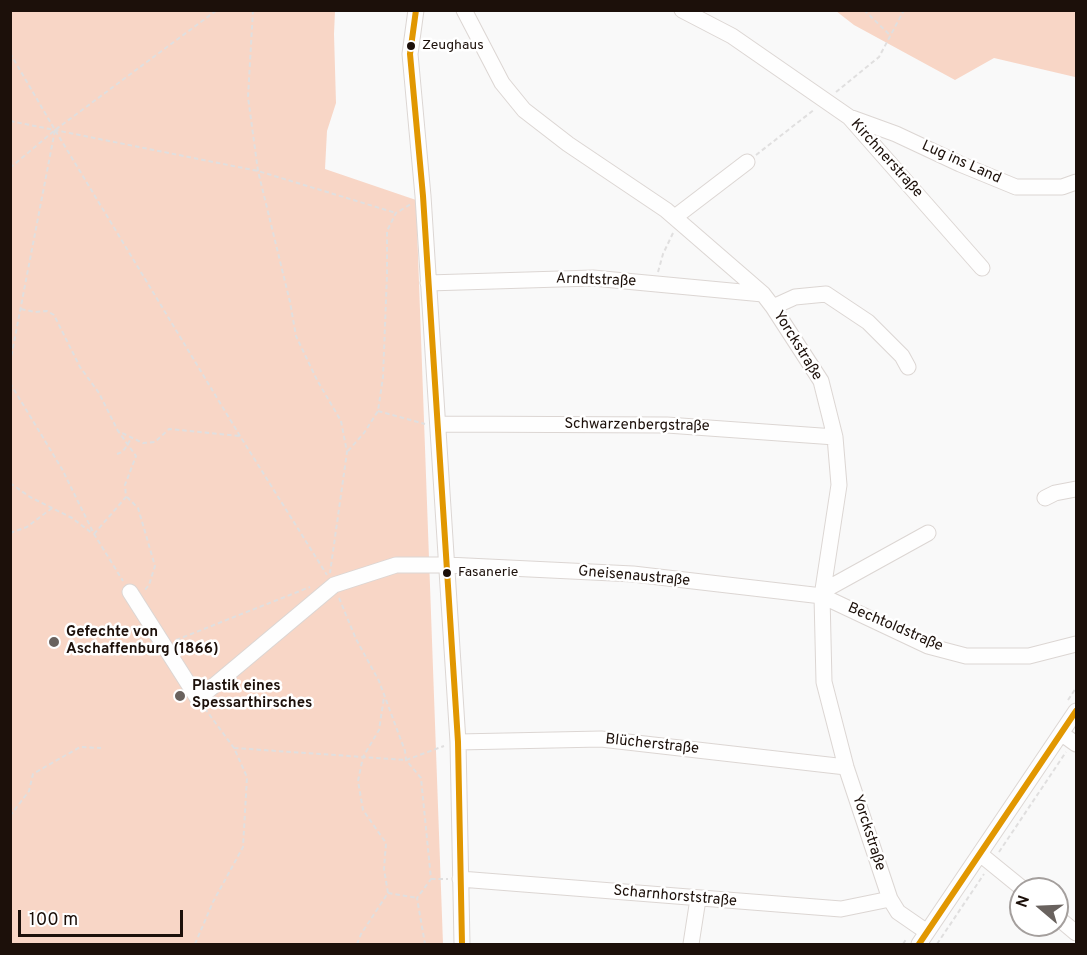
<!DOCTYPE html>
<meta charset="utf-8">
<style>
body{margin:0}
#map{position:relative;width:1087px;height:955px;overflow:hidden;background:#f9f9f9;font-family:Overpass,sans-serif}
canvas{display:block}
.frame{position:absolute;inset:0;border:12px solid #1c100a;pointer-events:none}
.north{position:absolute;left:1009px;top:877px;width:60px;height:60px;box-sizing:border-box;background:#fff;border:2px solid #a49f9d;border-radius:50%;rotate:289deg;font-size:16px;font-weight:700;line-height:24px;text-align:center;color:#1c100a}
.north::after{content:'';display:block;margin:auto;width:21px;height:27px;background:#69625e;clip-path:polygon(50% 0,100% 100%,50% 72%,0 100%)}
.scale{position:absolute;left:18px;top:910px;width:165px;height:27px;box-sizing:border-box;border:3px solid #1c100a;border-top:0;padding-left:8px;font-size:18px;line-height:21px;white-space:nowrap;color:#1c100a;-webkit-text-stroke:4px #fff;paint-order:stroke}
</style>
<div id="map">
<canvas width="1087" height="955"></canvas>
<div class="frame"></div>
<div class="north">N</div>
<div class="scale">100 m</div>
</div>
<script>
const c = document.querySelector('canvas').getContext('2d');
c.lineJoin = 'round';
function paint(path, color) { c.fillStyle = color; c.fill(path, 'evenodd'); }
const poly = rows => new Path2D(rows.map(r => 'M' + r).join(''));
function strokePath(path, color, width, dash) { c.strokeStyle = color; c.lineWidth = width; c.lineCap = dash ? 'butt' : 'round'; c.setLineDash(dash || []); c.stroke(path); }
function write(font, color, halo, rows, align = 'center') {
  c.font = font + ' Overpass,sans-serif'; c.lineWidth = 5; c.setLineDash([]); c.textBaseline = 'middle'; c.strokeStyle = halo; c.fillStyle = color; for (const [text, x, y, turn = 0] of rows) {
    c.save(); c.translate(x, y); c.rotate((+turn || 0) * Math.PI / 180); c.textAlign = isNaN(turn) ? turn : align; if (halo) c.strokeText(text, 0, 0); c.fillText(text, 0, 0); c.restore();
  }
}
const green = poly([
 [10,11,335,11,334,34,336,103,327,131,325,169,416,200,443,944,11,944],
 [836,11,1076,11,1076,83,1075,77,994,58,955,80,854,25]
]);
const path = poly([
 [253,10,248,97,258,171,290,302,296,336,317,380,341,421,347,452,330,573],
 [864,10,891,36],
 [10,53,55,130,240,436,327,575],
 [836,92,879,57,904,10],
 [10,121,258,171,396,213],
 [756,155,815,109],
 [10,168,55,130,217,10],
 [658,272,663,254,673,233],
 [21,309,35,312,47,311,54,315,80,367,99,393,118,431],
 [10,363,55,130],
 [10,383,62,469,94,534,123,581],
 [378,411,425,424],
 [348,451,364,433,378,411,383,377,387,275,387,231,396,213,411,204],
 [117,454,122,452,127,446,131,438],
 [10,483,30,497,72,518,92,533],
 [127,497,138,508,155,566,149,585,145,590],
 [10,533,27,527,52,508],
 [94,534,126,497,125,485,136,456,118,431,143,443,155,442,169,429,240,436],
 [339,598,356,639,379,681,405,751,406,760,421,778,431,879,417,898,425,944],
 [176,640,310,587],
 [1068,700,1076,688],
 [234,748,406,760,444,746],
 [10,816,29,791,33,774,80,747,101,748],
 [999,852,1066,752],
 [431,879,448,879],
 [388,893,417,898],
 [195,944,213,902,243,847,247,777,234,748,206,710],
 [357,944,361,934,388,893,384,869,386,843,363,810,358,781,363,757,379,730,384,697],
 [903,944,907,938],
 [937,944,984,874]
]);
const minor = poly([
 [416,10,410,54,423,196,458,742,462,944],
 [464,10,502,83,524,110,568,144,666,210,763,294,773,307,821,381,835,437,839,485,822,596,824,682,846,767,890,899,898,912,927,932],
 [682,10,732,36,849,117,982,268],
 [852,118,896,134,960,164,1016,187,1062,187,1076,182],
 [675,217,747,162],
 [428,283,593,278,763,294],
 [773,307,795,297,826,294,868,322,902,356,908,367],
 [438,424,667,425,835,437],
 [1045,498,1055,493,1076,489],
 [823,591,928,533],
 [130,592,198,699,334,585,396,565,447,565,633,574,822,596,928,646,966,656,1029,656,1076,644],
 [1062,734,1076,744],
 [458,742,601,739,846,767],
 [980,854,1023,889],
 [460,879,841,909,890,899],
 [1057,917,1076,933],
 [691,944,698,899],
 [919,944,1076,711]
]);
const bus1 = poly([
 [416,10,410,54,423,196,458,742,462,944],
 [919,944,1076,711]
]);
const markers = [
 [411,46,5,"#1c100a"],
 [447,573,5,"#1c100a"],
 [54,642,6,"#69625e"],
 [180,696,6,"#69625e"]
];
const busNames = [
 ["Zeughaus",422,46],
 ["Fasanerie",458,573]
];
const streetNames = [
 ["Kirchnerstraße",886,159,48],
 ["Lug ins Land",961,163,24],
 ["Arndtstraße",596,281,2],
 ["Yorckstraße",797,346,58],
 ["Schwarzenbergstraße",637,426,1],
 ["Gneisenaustraße",634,577,5],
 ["Bechtoldstraße",895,628,23],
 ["Blücherstraße",652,745,6],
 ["Yorckstraße",868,833,72],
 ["Scharnhorststraße",675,897,5]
];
const poiNames = [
 ["Gefechte von",66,633],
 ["Aschaffenburg (1866)",66,650],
 ["Plastik eines",192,687],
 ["Spessarthirsches",192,704]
];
paint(green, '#f8d6c6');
strokePath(minor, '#dcd6d3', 17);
strokePath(path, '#e0dfdf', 2, [4.5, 3]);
strokePath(minor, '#fefefe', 15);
strokePath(bus1, '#e19701', 6);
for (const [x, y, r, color] of markers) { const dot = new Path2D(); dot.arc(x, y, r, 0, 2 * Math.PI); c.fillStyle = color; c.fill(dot); strokePath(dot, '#fff', 2); }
write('14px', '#1c100a', '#fff', busNames, 'left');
write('15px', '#1c100a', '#fff', streetNames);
write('bold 15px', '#1c100a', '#fff', poiNames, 'left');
</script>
